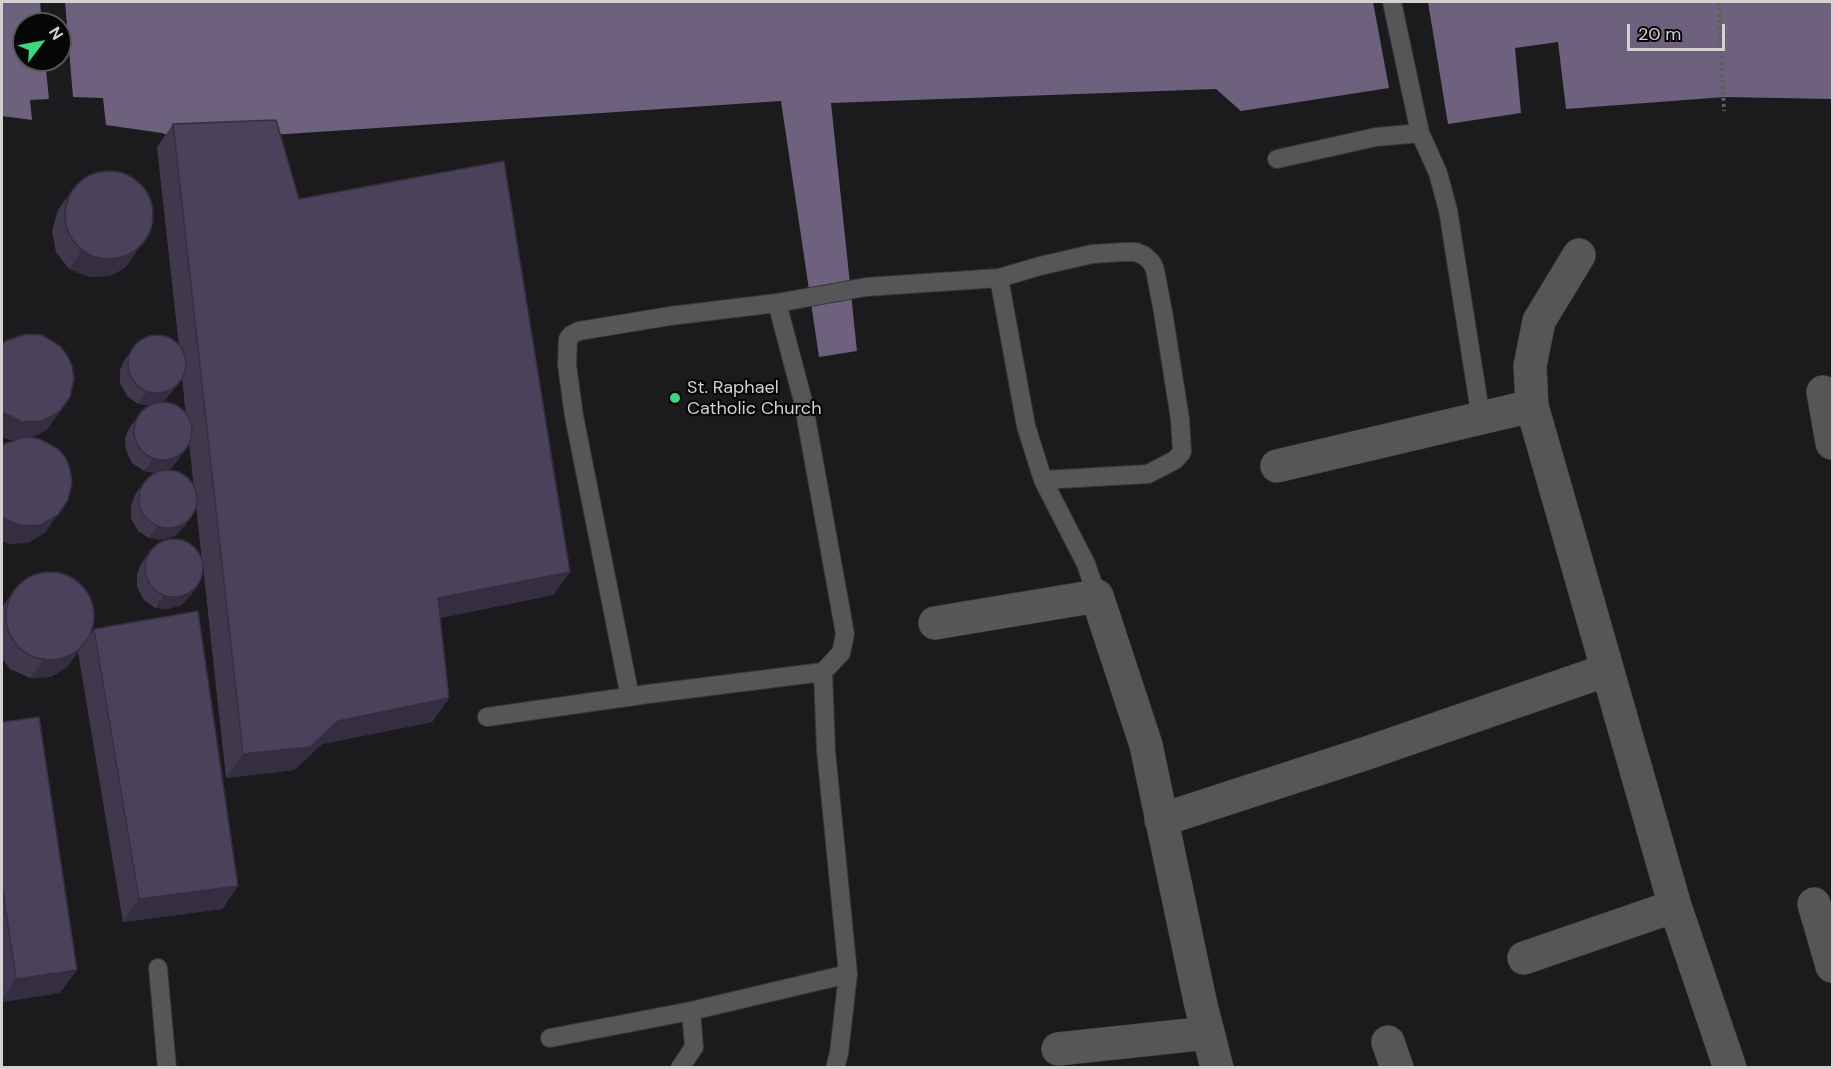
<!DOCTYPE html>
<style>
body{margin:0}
#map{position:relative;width:1834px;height:1069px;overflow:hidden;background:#1b1b1d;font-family:"DM Sans",sans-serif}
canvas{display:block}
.frame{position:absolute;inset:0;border:3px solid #d2d2d3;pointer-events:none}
.north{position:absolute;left:12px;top:12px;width:60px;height:60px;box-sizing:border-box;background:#060607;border:2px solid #585859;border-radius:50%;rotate:58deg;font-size:16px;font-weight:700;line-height:24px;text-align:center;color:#d2d2d3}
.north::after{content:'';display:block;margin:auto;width:21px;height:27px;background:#3cd77e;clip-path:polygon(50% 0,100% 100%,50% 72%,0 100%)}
.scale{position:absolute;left:1627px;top:24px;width:98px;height:27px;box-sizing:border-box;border:3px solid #d2d2d3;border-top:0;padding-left:8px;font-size:18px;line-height:21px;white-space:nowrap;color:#d2d2d3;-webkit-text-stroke:4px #060607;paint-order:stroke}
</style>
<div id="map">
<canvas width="1834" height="1069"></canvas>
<div class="frame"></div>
<div class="north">N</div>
<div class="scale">20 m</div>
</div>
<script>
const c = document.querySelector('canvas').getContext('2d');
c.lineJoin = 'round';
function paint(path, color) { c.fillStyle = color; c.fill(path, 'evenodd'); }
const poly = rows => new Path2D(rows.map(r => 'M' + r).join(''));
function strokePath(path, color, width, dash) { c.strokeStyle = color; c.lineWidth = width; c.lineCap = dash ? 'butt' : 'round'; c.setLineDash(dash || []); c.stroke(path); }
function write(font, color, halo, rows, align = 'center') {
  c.font = font + ' "DM Sans",sans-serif'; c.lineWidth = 4.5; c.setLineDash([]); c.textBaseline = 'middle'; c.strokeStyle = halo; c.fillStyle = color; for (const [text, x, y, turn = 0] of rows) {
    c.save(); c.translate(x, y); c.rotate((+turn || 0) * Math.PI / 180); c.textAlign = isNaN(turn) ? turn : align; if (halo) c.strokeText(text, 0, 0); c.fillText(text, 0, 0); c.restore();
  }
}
const water = poly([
 [2,2,40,2,42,24,24,24,24,60,45,60,49,99,30,100,32,120,2,116],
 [65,2,1373,2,1389,88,1241,111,1216,89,831,103,857,351,819,357,781,101,182,141,162,133,106,125,103,98,73,97],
 [1428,2,1832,2,1832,99,1725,97,1566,109,1558,42,1515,48,1521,113,1448,124]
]);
const path = poly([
 [1719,2,1724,111]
]);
const lane = poly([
 [1392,2,1420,133],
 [1277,159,1376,137,1420,133,1438,173,1448,210,1481,418],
 [999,278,1026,426,1043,480,1086,564,1097,596],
 [823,672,826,751,848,974,839,1053,835,1068],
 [630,697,574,416,567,365,568,339,571,335,579,331,603,327,670,316,777,303,866,287,999,278,1040,266,1092,254,1123,252,1136,252,1145,256,1152,263,1155,270,1163,312,1180,419,1182,452,1175,460,1148,474,1043,480],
 [487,717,648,694,823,672,841,653,845,634,803,401,777,303],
 [158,968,167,1068],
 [550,1038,691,1011],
 [680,1068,694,1047,691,1011,848,974]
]);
const street = poly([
 [1579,255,1539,321,1530,366,1532,406,1675,906,1730,1068],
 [1823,392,1832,443],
 [1277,466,1532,406],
 [935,623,1097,596,1146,745,1200,1001,1217,1068],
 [1161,820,1367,753,1607,670],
 [1814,904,1832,966],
 [1524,958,1675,906],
 [1388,1042,1397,1068],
 [1058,1049,1208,1033]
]);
const wall = poly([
 [173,124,299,199,570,572,553,595,440,618,449,698,432,722,322,744,294,770,226,778,203,566,199,584,190,596,181,605,168,609,155,608,144,600,137,587,137,574,141,564,150,551,202,561,196,505,193,514,184,527,175,536,162,540,149,538,138,531,131,518,131,505,135,495,144,482,156,473,144,471,132,463,126,450,125,438,130,427,139,415,150,405,138,404,127,396,120,383,120,370,124,361,133,348,179,346,157,147],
 [182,377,186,417,161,402,164,401,172,392],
 [189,441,194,489,166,470,170,469,178,460],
 [71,192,126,267,110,276,89,277,69,269,56,252,52,231,58,210],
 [12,592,91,634,94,629,238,886,222,909,123,922,78,652,67,667,51,677,30,678,10,669,2,658,2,608],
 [2,722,60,993,2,1002]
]);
const shadedWall = poly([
 [149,233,126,267,110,276,89,277,69,269,82,250],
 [181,380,172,392,164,401,151,405,138,404,147,391],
 [70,397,47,430,30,439,10,440,2,437,2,415,3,413],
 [187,447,178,460,170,469,157,473,144,471,153,458],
 [68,500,45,533,28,543,8,544,2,541,2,517],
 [193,514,184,527,175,536,162,540,149,538,158,526],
 [570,572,553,595,421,622,438,598],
 [199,584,190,596,181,605,168,609,155,608,164,595],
 [91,634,67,667,51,677,30,678,43,660],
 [449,698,432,722,322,744,294,770,226,778,243,754,338,721],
 [238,886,222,909,123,922,139,899],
 [77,970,60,993,2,1002,2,999,16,979]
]);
const building = poly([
 [276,120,299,199,504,161,570,572,438,598,449,698,338,721,310,747,243,754,173,124,276,120],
 '65 215a44 44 0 1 1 88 0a44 44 0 1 1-88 0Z',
 [26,334,42,335,60,346,67,355,72,366,74,379,70,397,60,411,43,421,23,422,2,412,2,345,5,341,26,334],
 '128 364a29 29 0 1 1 58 0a29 29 0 1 1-58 0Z',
 '134 431a29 29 0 1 1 58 0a29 29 0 1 1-58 0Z',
 [24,437,40,439,58,449,66,458,70,469,72,483,68,500,58,515,41,525,21,526,2,517,2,447,4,444,24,437],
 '139 499a29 29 0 1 1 58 0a29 29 0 1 1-58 0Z',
 '145 568a29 29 0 1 1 58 0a29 29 0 1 1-58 0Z',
 '6 616a44 44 0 1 1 88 0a44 44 0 1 1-88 0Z',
 [198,611,238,886,139,899,94,629,198,611],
 [39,717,77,970,16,979,2,884,2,722,39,717]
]);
const markers = [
 [675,398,6,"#3cd77e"]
];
const poiNames = [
 ["St. Raphael",687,388],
 ["Catholic Church",687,409]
];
paint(water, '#6d617e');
strokePath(lane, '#373738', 20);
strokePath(street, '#373738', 34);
strokePath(path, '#5f5f60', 4, [3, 3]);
strokePath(lane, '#565558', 18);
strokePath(street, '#565558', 33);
paint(wall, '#41384e');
paint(shadedWall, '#352e40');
paint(building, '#4c415b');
strokePath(building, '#352e40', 1.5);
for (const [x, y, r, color] of markers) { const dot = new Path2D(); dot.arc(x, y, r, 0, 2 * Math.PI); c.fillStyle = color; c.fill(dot); strokePath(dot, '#060607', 2); }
write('18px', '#d2d2d3', '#060607', poiNames, 'left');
</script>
